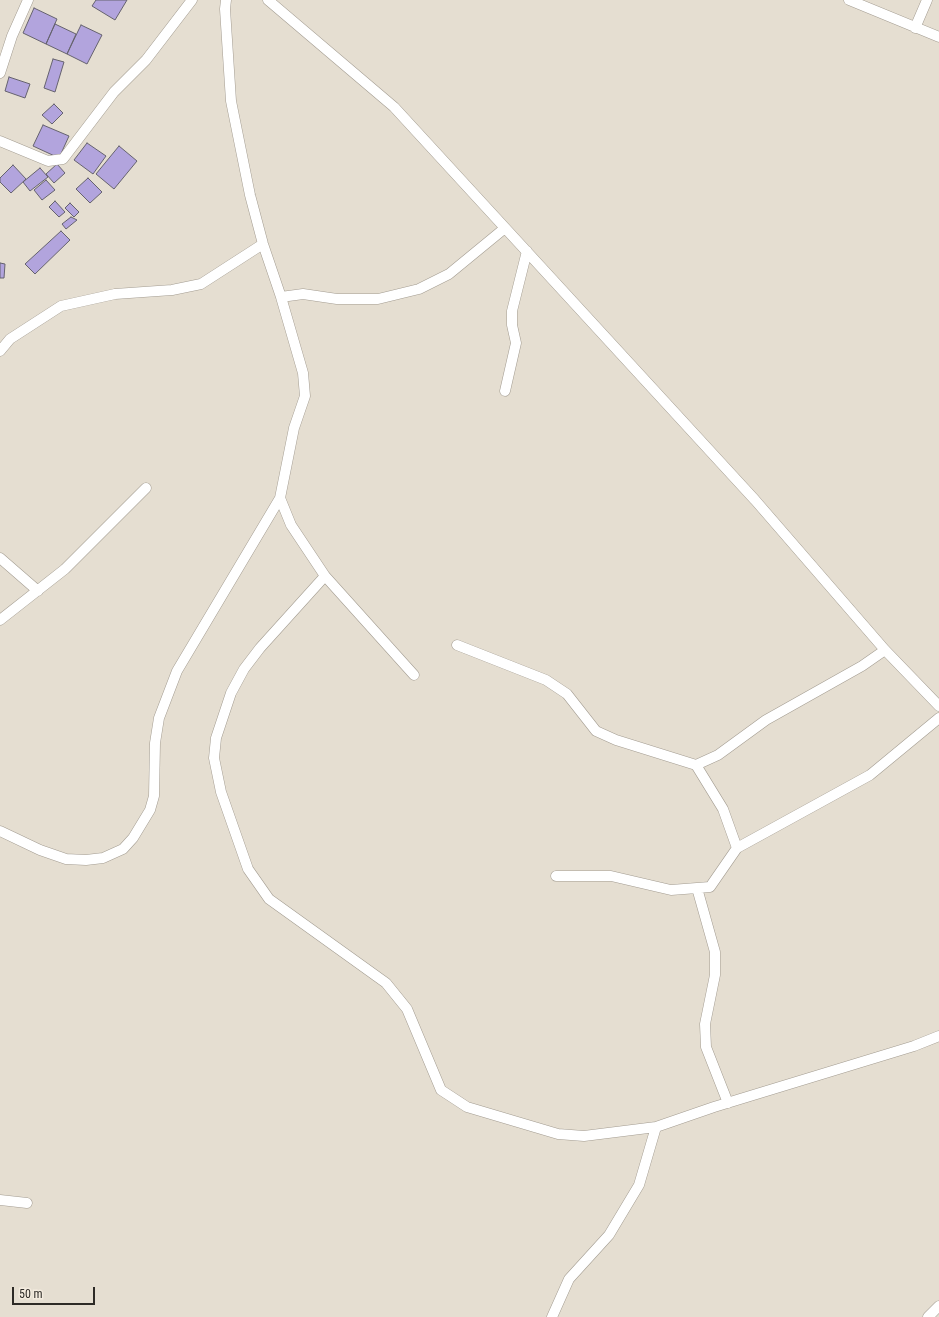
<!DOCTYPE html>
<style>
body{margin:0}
#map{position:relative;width:939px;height:1317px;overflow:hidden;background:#e5ded1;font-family:"Roboto Condensed",sans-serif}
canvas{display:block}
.scale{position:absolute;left:12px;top:1287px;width:83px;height:18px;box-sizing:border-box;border:2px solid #2d2a26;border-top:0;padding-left:5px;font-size:12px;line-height:14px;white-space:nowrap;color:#2d2a26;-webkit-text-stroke:3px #f3ebde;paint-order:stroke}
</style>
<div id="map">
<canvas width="939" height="1317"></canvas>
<div class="scale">50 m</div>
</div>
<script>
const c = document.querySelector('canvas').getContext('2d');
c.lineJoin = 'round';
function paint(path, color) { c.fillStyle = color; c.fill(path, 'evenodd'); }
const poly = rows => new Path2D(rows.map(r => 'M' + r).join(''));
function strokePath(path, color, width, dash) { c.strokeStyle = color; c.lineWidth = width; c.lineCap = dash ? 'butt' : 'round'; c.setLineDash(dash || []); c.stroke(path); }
const building = poly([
 [96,0,127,0,115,20,92,6,96,0],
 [34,8,57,19,46,44,23,33,34,8],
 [55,24,76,34,67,54,46,44,55,24],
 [81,25,102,35,87,64,67,54,81,25],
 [53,59,64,62,55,92,44,88,53,59],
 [9,77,30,84,25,98,5,91,9,77],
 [54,104,63,113,52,124,42,115,54,104],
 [43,125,69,136,59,158,33,146,43,125],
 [87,143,106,156,93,174,74,160,87,143],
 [119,146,137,161,114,189,96,174,119,146],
 [57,164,65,173,54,183,46,174,57,164],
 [13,165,26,179,11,193,0,182,0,178,13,165],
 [40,168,48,177,30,191,23,182,40,168],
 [88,178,102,192,90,203,76,189,88,178],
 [46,180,55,190,42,200,34,190,46,180],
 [55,201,65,212,59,217,49,207,55,201],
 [70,203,79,212,74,217,65,208,70,203],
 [71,217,77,220,66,229,62,224,71,217],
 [61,231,70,240,35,274,25,264,61,231],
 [0,263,5,264,4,278,0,278,0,263]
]);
const street = poly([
 [226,0,225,9,231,101,250,195,263,244,281,297,303,373,305,396,294,428,280,498,291,525,325,576,414,675],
 [268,0,394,107,755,500,885,650,939,706],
 [849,0,939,37],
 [915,28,927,0],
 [0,73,12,36,28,0],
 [0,141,48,161,63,159,114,92,146,60,192,0],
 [281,297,303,294,337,299,378,299,419,289,449,274,505,228],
 [0,351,10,339,61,306,115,294,172,290,201,284,263,244],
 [505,391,516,343,512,325,512,311,527,251],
 [0,558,38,591],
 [325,576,260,648,244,669,231,693,216,738,214,758,221,792,248,869,269,899,386,983,407,1009,441,1090,467,1107,558,1134,584,1136,656,1127,714,1107,914,1046,939,1036],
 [0,620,65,569,146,488],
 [457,645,546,680,567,694,596,731,616,740,696,765,723,809,737,848],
 [696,765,718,755,766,720,862,666,885,650],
 [0,831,40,850,66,859,86,860,103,858,123,849,133,838,150,810,154,796,155,743,159,718,177,671,280,498],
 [556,876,611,876,671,890,710,887,737,848,870,775,939,718],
 [697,888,715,952,715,975,705,1024,706,1047,728,1103],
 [0,1200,27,1203],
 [552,1317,569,1279,609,1235,639,1185,656,1127],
 [928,1317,939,1306]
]);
paint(building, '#b2a4dd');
strokePath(building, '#65626e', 1);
strokePath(street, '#a39c91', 11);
strokePath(street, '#fff', 10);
</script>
